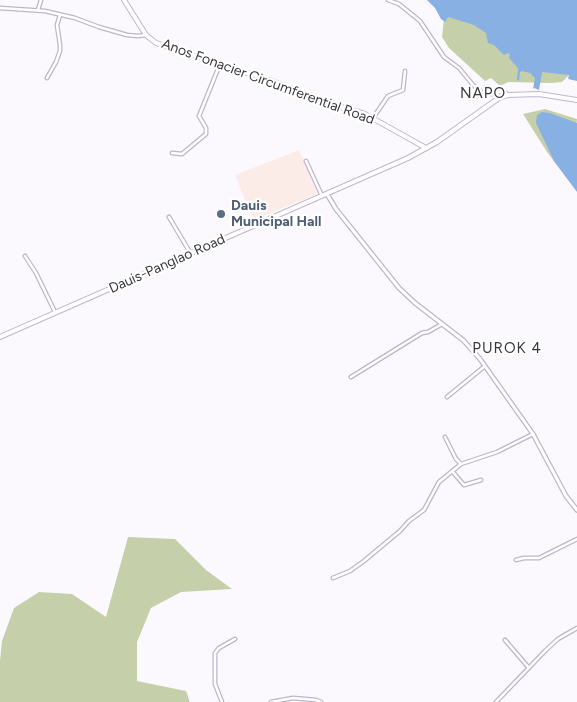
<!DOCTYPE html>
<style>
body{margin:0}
canvas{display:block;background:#fbf9fe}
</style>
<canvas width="577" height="702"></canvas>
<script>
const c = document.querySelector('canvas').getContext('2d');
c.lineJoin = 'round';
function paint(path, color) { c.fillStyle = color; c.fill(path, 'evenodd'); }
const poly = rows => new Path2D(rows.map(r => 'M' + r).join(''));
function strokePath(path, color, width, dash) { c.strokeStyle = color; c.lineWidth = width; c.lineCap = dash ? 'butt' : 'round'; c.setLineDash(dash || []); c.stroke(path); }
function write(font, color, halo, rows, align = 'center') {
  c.font = font + ' Figtree,sans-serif'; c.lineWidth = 4.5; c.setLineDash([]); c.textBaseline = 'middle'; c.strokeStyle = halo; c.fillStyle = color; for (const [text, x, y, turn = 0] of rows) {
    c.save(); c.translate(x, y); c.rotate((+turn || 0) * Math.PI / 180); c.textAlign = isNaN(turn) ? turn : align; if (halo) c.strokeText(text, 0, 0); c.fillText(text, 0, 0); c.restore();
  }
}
const education = poly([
 [299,150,317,194,253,220,235,175]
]);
const green = poly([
 [450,14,457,15,569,75,562,82,551,83,508,82,500,86,491,78,485,81,449,48,442,37,444,19],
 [545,109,577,119,575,146,577,189,572,185,547,152,523,114],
 [128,537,175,539,206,570,232,589,181,592,151,608,137,642,137,681,186,691,190,702,0,702,0,661,2,641,14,608,39,592,72,594,106,617]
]);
const water = poly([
 [427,0,577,0,577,81,568,79,569,75,542,72,539,90,534,88,533,89,535,78,530,73,522,71,520,72,519,81,517,80,518,68,509,58,510,55,508,53,504,55,494,45,488,43,486,33,474,25,448,17,445,22,441,19,435,8],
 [542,112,550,113,577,123,577,192,554,161,536,123,537,115]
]);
const minor = poly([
 [388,0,399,4,420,21,444,57,459,68,473,85,482,92,492,94,504,91,508,95],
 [0,8,45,11,75,18,99,27,127,35,138,36,146,35],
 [38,10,41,0],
 [47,78,56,62,60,51,60,45,57,25,60,15],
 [373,118,388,96,403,90,405,71],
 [172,153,182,154,206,134,206,128,199,116,220,64],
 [306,161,322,196],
 [169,217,191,254],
 [25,256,36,273,55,312],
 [351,377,422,333,428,332,442,324],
 [447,397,485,366],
 [445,437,456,459,461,464],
 [452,471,464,485,481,480],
 [516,560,524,558,539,558,577,539],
 [333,578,350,571,364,561,400,531,409,521,424,510,439,482,461,464,497,452,533,434],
 [505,640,529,668],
 [222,702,215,684,215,653,219,648,235,639],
 [271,702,293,698,316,700,321,702],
 [496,702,546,650,558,639,577,628]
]);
const tertiary = poly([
 [327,194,336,209,399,288,415,303,463,340,480,359,533,434,566,496,577,510]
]);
const secondary = poly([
 [124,0,146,35,156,43,272,81,331,104,365,114,426,148]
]);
const primary = poly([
 [0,337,408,158,437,142,499,98,508,95,539,94,577,100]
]);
const markers = [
 [221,214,5,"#5c6f8a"]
];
const streetNames = [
 ["Anos Fonacier Circumferential Road",268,82,20],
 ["Dauis-Panglao Road",167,264,-24]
];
const serviceNames = [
 ["Dauis",231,206],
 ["Municipal Hall",231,222]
];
const neighbourhoodNames = [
 ["NAPO",483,94],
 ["PUROK 4",507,349]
];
paint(education, '#fcece8');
paint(green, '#c5d0ab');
paint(water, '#89b0e2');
strokePath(minor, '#c0b4cb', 5);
strokePath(tertiary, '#c0b4cb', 5.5);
strokePath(secondary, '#c0b4cb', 6);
strokePath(primary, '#c0b4cb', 6);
strokePath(minor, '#fff', 2.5);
strokePath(tertiary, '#fff', 3);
strokePath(secondary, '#fff', 4);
strokePath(primary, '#fff', 4);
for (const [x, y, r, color] of markers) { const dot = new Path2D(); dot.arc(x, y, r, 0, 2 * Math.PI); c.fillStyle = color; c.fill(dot); strokePath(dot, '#fff', 2); }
write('14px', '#39353e', '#fff', streetNames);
write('bold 14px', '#4e5e75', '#fff', serviceNames, 'left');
c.letterSpacing = '1px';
write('15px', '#39353e', '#fff', neighbourhoodNames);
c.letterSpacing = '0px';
</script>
